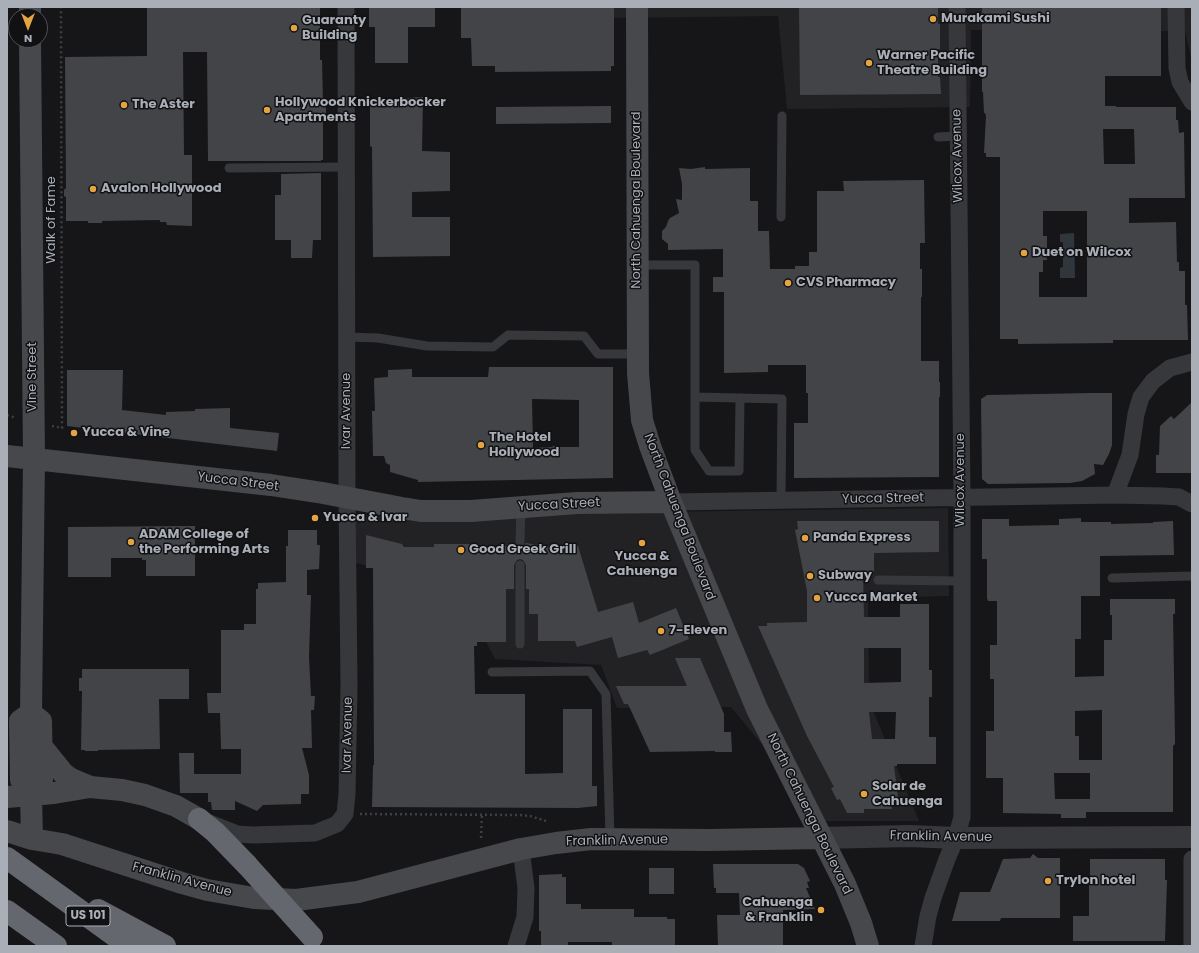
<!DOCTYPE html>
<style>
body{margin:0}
#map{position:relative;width:1199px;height:953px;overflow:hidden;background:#161618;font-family:Poppins,sans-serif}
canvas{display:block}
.frame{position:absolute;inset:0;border:8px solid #a9aeb7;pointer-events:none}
.north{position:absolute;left:8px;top:8px;width:40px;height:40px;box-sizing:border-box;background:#111113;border:1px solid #4e5055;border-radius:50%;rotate:180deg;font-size:11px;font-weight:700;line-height:16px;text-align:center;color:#a9aeb7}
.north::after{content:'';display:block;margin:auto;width:14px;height:18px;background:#e4a442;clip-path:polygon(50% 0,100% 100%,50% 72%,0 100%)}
</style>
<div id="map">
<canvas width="1199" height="953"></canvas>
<div class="frame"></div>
<div class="north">N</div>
</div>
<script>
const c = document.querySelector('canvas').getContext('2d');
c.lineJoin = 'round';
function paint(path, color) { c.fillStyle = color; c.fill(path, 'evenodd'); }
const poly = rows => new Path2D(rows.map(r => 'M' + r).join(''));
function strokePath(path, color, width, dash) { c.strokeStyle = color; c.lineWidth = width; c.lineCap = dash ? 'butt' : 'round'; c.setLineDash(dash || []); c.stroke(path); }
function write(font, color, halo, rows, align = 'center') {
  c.font = font + ' Poppins,sans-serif'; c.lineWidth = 3; c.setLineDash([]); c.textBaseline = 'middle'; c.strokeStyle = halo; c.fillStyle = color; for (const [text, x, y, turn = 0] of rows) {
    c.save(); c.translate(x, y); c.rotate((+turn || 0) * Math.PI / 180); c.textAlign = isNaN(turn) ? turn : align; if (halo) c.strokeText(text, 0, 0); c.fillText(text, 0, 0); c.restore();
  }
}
const built = poly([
 [523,7,1192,7,1192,62,1185,31,971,30,970,107,787,109,778,16,523,19],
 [948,508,949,596,868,598,869,701,919,821,825,821,731,707,617,708,601,665,495,659,457,586,356,563,355,516]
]);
const water = poly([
 [1074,233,1075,278,1060,278,1060,268,1063,267,1063,242,1060,242,1060,234]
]);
const building = poly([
 [147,7,320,7,320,60,322,60,323,102,326,103,326,117,323,118,323,160,321,160,321,161,208,161,207,52,183,52,184,155,192,155,192,226,167,225,166,222,160,222,160,220,102,221,102,223,88,223,88,221,66,221,66,197,64,196,64,190,66,188,65,57,147,56],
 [369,7,435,7,435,27,408,27,408,63,375,63,375,27,369,27],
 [461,7,614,7,614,66,611,66,611,71,495,72,495,66,472,66,471,38,461,38],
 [799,7,938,7,938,24,940,24,940,49,938,49,938,77,940,77,941,94,800,95],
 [982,7,1161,7,1161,76,1105,76,1105,106,1116,106,1116,107,1176,107,1176,120,1178,120,1179,133,1184,132,1185,198,1129,198,1129,223,1176,222,1177,262,1179,262,1179,271,1185,271,1185,305,1187,305,1188,340,1113,340,1113,343,1018,344,1018,339,1000,339,1000,157,986,157,986,153,984,153,986,116,985,113,984,113,983,92,982,92],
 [1103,129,1134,129,1135,164,1104,164],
 [1043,211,1087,211,1087,297,1039,297,1039,272,1043,272,1043,260,1047,260,1047,236,1043,236],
 [423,97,422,151,450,152,450,191,412,192,412,217,450,217,450,256,373,257,372,147,370,146,370,101,406,100,406,98],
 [611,106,611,123,496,124,496,107],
 [705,167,705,169,750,168,750,201,758,201,758,231,769,231,770,269,795,269,795,266,809,266,809,252,817,252,817,191,844,191,843,181,924,180,925,243,920,243,920,269,922,269,922,297,921,297,921,361,939,361,939,382,940,382,940,397,939,397,939,477,794,478,794,423,808,423,808,393,806,393,806,365,768,365,768,372,724,373,724,292,713,292,713,277,723,277,723,249,668,250,668,244,662,239,662,231,666,227,668,221,670,218,679,213,676,199,682,200,682,184,679,168,691,169],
 [321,173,321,240,313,240,312,258,291,258,291,240,275,240,275,195,281,195,281,174],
 [489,367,613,367,613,478,418,482,418,480,390,472,390,465,386,463,384,456,373,456,372,411,375,411,374,380,375,378,388,377,388,370,412,369,412,377,488,377],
 [532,399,579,400,579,447,560,447,553,446,552,447,533,448],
 [67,370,123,370,122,410,166,415,166,412,195,411,195,409,230,408,230,428,279,433,277,451,67,426],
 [1092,393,1112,393,1112,445,1109,454,1103,465,1094,464,1095,474,1082,481,1070,483,988,484,982,479,981,399,987,395],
 [1192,402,1192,473,1156,473,1156,455,1159,455,1160,426,1171,416,1174,419],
 [1081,518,1081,522,1111,522,1111,524,1153,523,1153,522,1173,521,1174,555,1100,556,1100,596,1081,596,1081,639,1075,639,1075,677,1104,676,1104,640,1112,640,1112,615,1110,615,1110,599,1175,599,1175,614,1173,614,1175,738,1175,744,1173,746,1173,812,1086,812,1086,818,1061,818,1061,814,1003,813,1003,778,986,778,986,731,994,731,994,679,990,679,990,645,997,645,997,601,988,601,987,598,987,559,982,559,982,519,1009,519,1009,526,1059,525,1059,519],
 [1102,710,1102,760,1079,760,1079,736,1075,736,1075,711],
 [1054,773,1090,773,1090,799,1055,799],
 [797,521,939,521,939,552,874,553,874,572,863,572,864,617,900,617,900,604,929,604,929,670,932,670,932,697,929,697,929,737,936,737,936,764,897,764,897,766,894,766,898,797,890,798,892,809,864,809,864,813,847,813,840,799,837,800,831,788,834,787,807,736,758,626,767,626,767,623,807,622,807,591,795,530,798,529],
 [864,648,901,648,901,682,864,683],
 [869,712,896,712,895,739,872,739],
 [195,526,195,576,146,576,146,560,142,560,142,558,111,558,111,577,68,577,68,527],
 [288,530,317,530,317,545,320,545,319,569,307,570,307,595,311,595,309,657,311,696,315,696,314,710,311,710,312,748,302,748,309,775,309,794,301,794,301,804,263,805,257,811,235,801,235,810,212,810,211,802,208,802,208,793,180,793,179,753,194,753,194,774,241,774,241,749,221,749,220,713,208,713,207,693,221,693,221,630,244,630,244,624,256,624,256,589,258,589,258,583,286,582,286,546,288,546],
 [366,535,402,544,404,547,434,547,434,544,479,544,479,546,507,546,507,544,514,544,517,547,520,548,523,547,526,543,544,546,578,546,598,612,633,602,639,623,676,608,689,639,650,655,647,650,618,658,612,637,577,647,575,641,538,641,538,614,529,614,529,589,526,589,526,565,523,560,520,559,517,560,514,565,514,589,506,589,506,642,477,642,477,646,474,646,475,694,525,694,525,774,563,773,563,709,592,709,592,786,597,786,597,806,578,808,372,807,373,765,374,765,373,568,366,568],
 [675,658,700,658,724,714,724,732,731,732,732,752,715,752,715,751,650,752,628,704,624,704,616,686,687,686],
 [82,669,189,669,189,699,159,699,160,749,98,750,98,751,85,751,85,750,81,750,82,691,79,691,79,678,82,678],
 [1033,854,1038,858,1060,858,1060,918,1001,918,1000,921,952,921,960,892,990,892,1003,859,1030,858],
 [1090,859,1165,859,1165,880,1167,880,1165,941,1073,941,1073,916,1089,916,1089,885,1090,885],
 [713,864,798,864,804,868,810,881,807,882,809,888,806,888,815,909,783,910,783,946,718,946,717,915,740,915,739,893,716,893,716,888,714,888],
 [649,868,674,868,674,894,649,894],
 [562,874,562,877,566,877,566,904,581,904,581,909,634,909,634,917,667,917,667,919,675,919,675,946,612,946,612,942,568,942,568,946,541,946,541,931,539,931,539,875]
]);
const path = poly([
 [7,415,16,418],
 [52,426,62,428,61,7],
 [360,814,520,815,530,816,546,821],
 [481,838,482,815]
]);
const service = poly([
 [938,137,958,136],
 [229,168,347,167],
 [781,217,782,116],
 [638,265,695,265,695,397],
 [347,337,378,338,427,346,493,347,508,335,584,336,598,354,638,354],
 [740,398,739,471,709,471,695,450,695,397,782,399,781,500],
 [520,542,521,507],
 [520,565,520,644],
 [1112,578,1192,576],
 [878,580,962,581],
 [492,672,590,671,606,694,610,839]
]);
const minor = poly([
 [1176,7,1177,68,1180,82,1192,102],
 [1115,495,1130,455,1136,414,1141,397,1153,381,1170,368,1192,362],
 [671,502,1115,495,1163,496,1179,497,1192,504],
 [209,823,237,834,253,835,315,833,337,824,345,814,347,794,349,686,347,498,346,7],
 [516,946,525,917,526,888,521,849],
 [923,946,928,916,933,898,947,859,956,838,962,817,962,498,957,7],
 [1192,946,1192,859]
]);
const tertiary = poly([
 [821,838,910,836,956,838,1192,837]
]);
const secondary = poly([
 [30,7,30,16],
 [637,7,638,373,642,420,650,446,671,502,757,709,845,884,861,923,868,946],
 [30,40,34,458,31,713],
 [7,456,271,485,323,493,402,508,421,511,471,511,577,503,671,502],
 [31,713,20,721,21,780,31,795,32,839],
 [31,713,41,721,42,780,31,795],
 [42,747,63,773,71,779,90,787],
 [7,797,54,793,90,787,122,790,145,795,176,806,199,819],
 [7,831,32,839,62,844,182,883,207,890,254,898,296,900,358,892,521,849,556,843,591,839,709,840,821,838]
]);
const motorway = poly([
 [199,819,215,832,247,865],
 [7,858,129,946],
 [98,910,165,946],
 [7,911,56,946]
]);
const motorwayBridge = poly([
 [247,865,312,937]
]);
const markers = [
 [933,19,4,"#e4a442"],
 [294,28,4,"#e4a442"],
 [869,63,4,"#e4a442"],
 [124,105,4,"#e4a442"],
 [267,110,4,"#e4a442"],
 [93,189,4,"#e4a442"],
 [1024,253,4,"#e4a442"],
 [788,283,4,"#e4a442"],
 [74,433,4,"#e4a442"],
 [481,445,4,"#e4a442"],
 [315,518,4,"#e4a442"],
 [805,538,4,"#e4a442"],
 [131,542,4,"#e4a442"],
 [642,543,4,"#e4a442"],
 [461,550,4,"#e4a442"],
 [810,576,4,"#e4a442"],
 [817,598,4,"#e4a442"],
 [661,631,4,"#e4a442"],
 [864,794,4,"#e4a442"],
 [1048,881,4,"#e4a442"],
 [821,910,4,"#e4a442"]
];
const shields = [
 [88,916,44]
];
const shieldNames = [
 ["US 101",88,916]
];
const poiNames = [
 ["Murakami Sushi",941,19],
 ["Guaranty",302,21],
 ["Building",302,36],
 ["Warner Pacific",877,56],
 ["Theatre Building",877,71],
 ["Hollywood Knickerbocker",275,103],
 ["Apartments",275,118],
 ["The Aster",132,105],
 ["Avalon Hollywood",101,189],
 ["Duet on Wilcox",1032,253],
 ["CVS Pharmacy",796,283],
 ["Yucca & Vine",82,433],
 ["The Hotel",489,438],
 ["Hollywood",489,453],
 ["Yucca & Ivar",323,518],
 ["ADAM College of",139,535],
 ["the Performing Arts",139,550],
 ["Panda Express",813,538],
 ["Good Greek Grill",469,550],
 ["Yucca &",642,557,"center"],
 ["Cahuenga",642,572,"center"],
 ["Subway",818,576],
 ["Yucca Market",825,598],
 ["7-Eleven",669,631],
 ["Solar de",872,787],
 ["Cahuenga",872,802],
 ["Trylon hotel",1056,881],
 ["Cahuenga",813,903,"right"],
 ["& Franklin",813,918,"right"]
];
const streetNames = [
 ["Wilcox Avenue",958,156,-91],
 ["North Cahuenga Boulevard",637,200,-90],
 ["Walk of Fame",52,220,-90],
 ["Vine Street",33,377,-90],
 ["Ivar Avenue",347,411,-90],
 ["Wilcox Avenue",961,480,-90],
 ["Yucca Street",238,482,7],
 ["Yucca Street",883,499,-1],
 ["Yucca Street",559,505,-3],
 ["North Cahuenga Boulevard",679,517,69],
 ["Ivar Avenue",348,735,-89],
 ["North Cahuenga Boulevard",809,814,64],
 ["Franklin Avenue",941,837,1],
 ["Franklin Avenue",617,841,-1],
 ["Franklin Avenue",182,880,15]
];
paint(built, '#222225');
paint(water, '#2f373d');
paint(building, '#434448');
strokePath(path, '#3d3f43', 2.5, [2, 3]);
strokePath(service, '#37383c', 9);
strokePath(minor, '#37383c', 17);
strokePath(tertiary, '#37383c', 22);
strokePath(secondary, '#46484c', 22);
strokePath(motorway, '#64676d', 22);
strokePath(motorwayBridge, '#64676d', 22);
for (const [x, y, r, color] of markers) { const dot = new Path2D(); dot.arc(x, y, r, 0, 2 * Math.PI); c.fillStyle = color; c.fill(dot); strokePath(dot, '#111113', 1.5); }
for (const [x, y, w] of shields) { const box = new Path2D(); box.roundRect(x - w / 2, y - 10, w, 20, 3); c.fillStyle = '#111113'; c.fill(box); strokePath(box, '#a9aeb7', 1); }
write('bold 12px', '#a9aeb7', null, shieldNames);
write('bold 13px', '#a9aeb7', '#111113', poiNames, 'left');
write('13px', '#a9aeb7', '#111113', streetNames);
</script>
